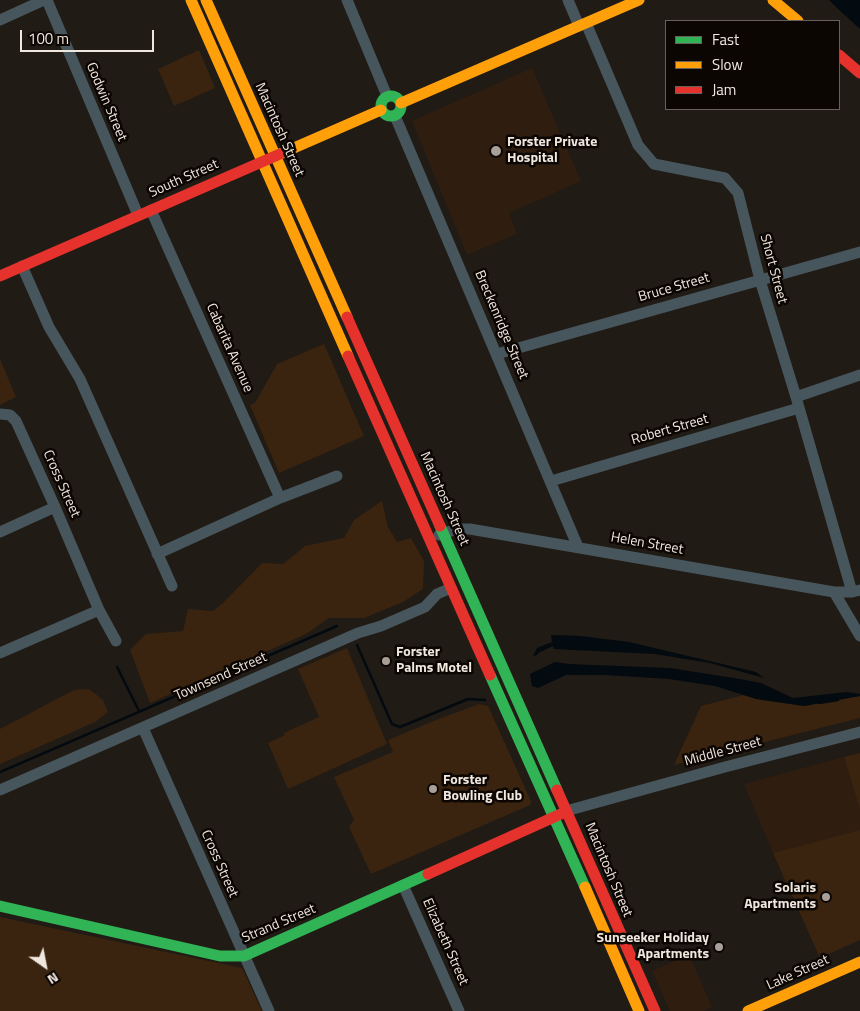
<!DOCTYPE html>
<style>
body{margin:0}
#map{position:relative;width:860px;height:1011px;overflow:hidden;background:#211b15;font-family:"Titillium Web",sans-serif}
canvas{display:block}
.legend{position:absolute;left:665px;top:20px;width:175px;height:90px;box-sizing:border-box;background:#0c0603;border:1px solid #67605b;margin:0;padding:6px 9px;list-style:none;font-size:15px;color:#f0e7df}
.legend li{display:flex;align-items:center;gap:10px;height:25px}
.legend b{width:25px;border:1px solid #67605b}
.north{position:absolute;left:20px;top:941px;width:50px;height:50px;-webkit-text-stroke:4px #0c0603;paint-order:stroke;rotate:147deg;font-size:14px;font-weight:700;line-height:20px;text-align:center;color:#f0e7df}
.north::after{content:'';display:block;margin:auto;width:18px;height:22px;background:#f0e7df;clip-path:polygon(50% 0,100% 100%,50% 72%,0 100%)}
.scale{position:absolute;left:20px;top:30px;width:134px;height:22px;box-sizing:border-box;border:2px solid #f0e7df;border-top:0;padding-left:6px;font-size:15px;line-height:18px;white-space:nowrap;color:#f0e7df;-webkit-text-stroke:4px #0c0603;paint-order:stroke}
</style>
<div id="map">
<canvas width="860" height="1011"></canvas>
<ul class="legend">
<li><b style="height:6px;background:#30b455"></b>Fast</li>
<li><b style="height:6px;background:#ff9f0a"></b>Slow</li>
<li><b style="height:6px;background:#e5322d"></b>Jam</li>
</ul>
<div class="north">N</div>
<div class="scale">100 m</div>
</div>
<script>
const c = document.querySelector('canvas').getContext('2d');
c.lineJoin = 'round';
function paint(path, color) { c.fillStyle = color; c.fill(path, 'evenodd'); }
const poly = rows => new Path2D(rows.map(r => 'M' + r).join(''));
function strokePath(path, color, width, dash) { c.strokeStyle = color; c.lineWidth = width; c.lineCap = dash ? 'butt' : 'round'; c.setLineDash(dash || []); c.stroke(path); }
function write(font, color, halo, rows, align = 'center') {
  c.font = font + ' "Titillium Web",sans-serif'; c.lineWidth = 5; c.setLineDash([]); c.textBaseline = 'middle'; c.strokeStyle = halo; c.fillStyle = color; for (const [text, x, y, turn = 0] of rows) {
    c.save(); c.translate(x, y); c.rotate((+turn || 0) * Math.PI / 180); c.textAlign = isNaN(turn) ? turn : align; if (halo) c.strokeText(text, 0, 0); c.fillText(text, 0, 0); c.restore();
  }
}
const built = poly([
 [532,68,581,181,509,213,517,234,467,255,412,121],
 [844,757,860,810,860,830,773,853,744,784],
 [689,955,712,1007,703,1011,670,1011,652,971]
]);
const green = poly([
 [199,50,215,88,174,106,158,69],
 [324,344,364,436,279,473,250,405,255,403,277,364],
 [0,359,16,397,0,405],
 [382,501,388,527,397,542,411,538,424,561,423,589,403,602,364,618,329,618,306,634,150,703,130,650,146,634,183,631,188,609,213,611,225,601,262,563,283,564,305,546,344,538,354,520],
 [347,648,387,744,288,789,268,743,285,735,284,733,319,717,298,669],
 [89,689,103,700,108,712,95,722,0,764,0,729,74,690],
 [744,695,757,699,804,706,860,696,860,718,674,765,701,706],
 [479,704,488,706,531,801,530,805,371,874,349,827,354,820,334,777,393,752,388,740,431,722],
 [860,753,860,810,844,757],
 [860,830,860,940,820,958,773,853],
 [0,917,242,968,262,1011,0,1011]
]);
const water = poly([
 [829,0,860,0,860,29,836,7],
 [551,635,581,636,629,642,756,672,764,678,710,663,655,654,554,649,553,646,538,653,537,655,533,656,537,648,552,642],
 [555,662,569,664,670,668,740,679,761,683,793,698,847,692,860,694,860,696,804,706,756,699,715,686,669,679,606,675,566,675,538,688,532,686,530,674]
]);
const stream = poly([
 [357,645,392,724,400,727,468,699,485,700],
 [117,667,139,711],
 [819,703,838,700],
 [0,772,337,626]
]);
const street = poly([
 [47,0,138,215],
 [347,0,387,96],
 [568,0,579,26],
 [0,20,44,0],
 [586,23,638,145,654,164,725,178,738,193,760,280,796,397,852,592],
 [395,116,578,547],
 [151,210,280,498],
 [22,266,49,327,80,379,172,586],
 [497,354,860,252],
 [796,397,860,375],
 [0,414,10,415,16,421,55,507,99,610,116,641],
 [551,481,799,408],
 [0,532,55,507],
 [439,535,457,529,470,529,834,592,852,592,860,590],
 [157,554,280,498,337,476],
 [834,592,860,636],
 [0,653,99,610],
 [143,728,269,1011],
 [0,790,358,633,381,626,425,607,437,594,451,588],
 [566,811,725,767,860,732],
 [403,885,459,1011]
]);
const fast = poly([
 '381 106a10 10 0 1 1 20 0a10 10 0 1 1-20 0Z',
 [440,526,557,790],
 [490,675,585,887],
 [0,906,220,956,244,956,428,874]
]);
const slow = poly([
 [191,0,348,356],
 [206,0,347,317],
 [773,0,798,21],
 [401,103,639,0],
 [280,154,381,110],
 [585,887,639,1011],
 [748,1011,860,962]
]);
const jam = poly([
 [839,55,860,73],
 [0,276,280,154],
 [347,317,440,526],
 [348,356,490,675],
 [557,790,655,1011],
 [428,874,563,813]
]);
const markers = [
 [496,151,6,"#a8a098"],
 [386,661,5,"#a8a098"],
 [433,789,5,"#a8a098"],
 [826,897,5,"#a8a098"],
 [719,947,5,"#a8a098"]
];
const streetNames = [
 ["Godwin Street",106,102,67],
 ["Macintosh Street",279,130,66],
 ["South Street",184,179,-24],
 ["Short Street",773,269,75],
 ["Bruce Street",674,288,-16],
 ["Breckenridge Street",501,325,67],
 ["Cabarita Avenue",229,348,66],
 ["Robert Street",670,430,-16],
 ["Cross Street",61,484,66],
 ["Macintosh Street",444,499,66],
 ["Helen Street",647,544,10],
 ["Townsend Street",221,677,-24],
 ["Middle Street",723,752,-15],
 ["Cross Street",219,864,66],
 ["Macintosh Street",608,870,67],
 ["Strand Street",279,924,-23],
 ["Elizabeth Street",445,942,66],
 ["Lake Street",798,973,-24]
];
const poiNames = [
 ["Forster Private",507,143],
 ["Hospital",507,159],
 ["Forster",396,653],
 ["Palms Motel",396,669],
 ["Forster",443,781],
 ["Bowling Club",443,797],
 ["Solaris",816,889,"right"],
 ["Apartments",816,905,"right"],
 ["Sunseeker Holiday",709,939,"right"],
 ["Apartments",709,955,"right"]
];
paint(built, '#2f1e10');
paint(green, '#3a240f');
paint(water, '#030a10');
strokePath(stream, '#030a10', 2.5);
strokePath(street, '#47565c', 11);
strokePath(fast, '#30b455', 11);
strokePath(slow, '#ff9f0a', 11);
strokePath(jam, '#e5322d', 11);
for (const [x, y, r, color] of markers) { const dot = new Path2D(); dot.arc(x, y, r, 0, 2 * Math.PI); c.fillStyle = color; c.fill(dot); strokePath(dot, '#0c0603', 2); }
write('14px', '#f0e7df', '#0c0603', streetNames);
write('bold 14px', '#f0e7df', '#0c0603', poiNames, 'left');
</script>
